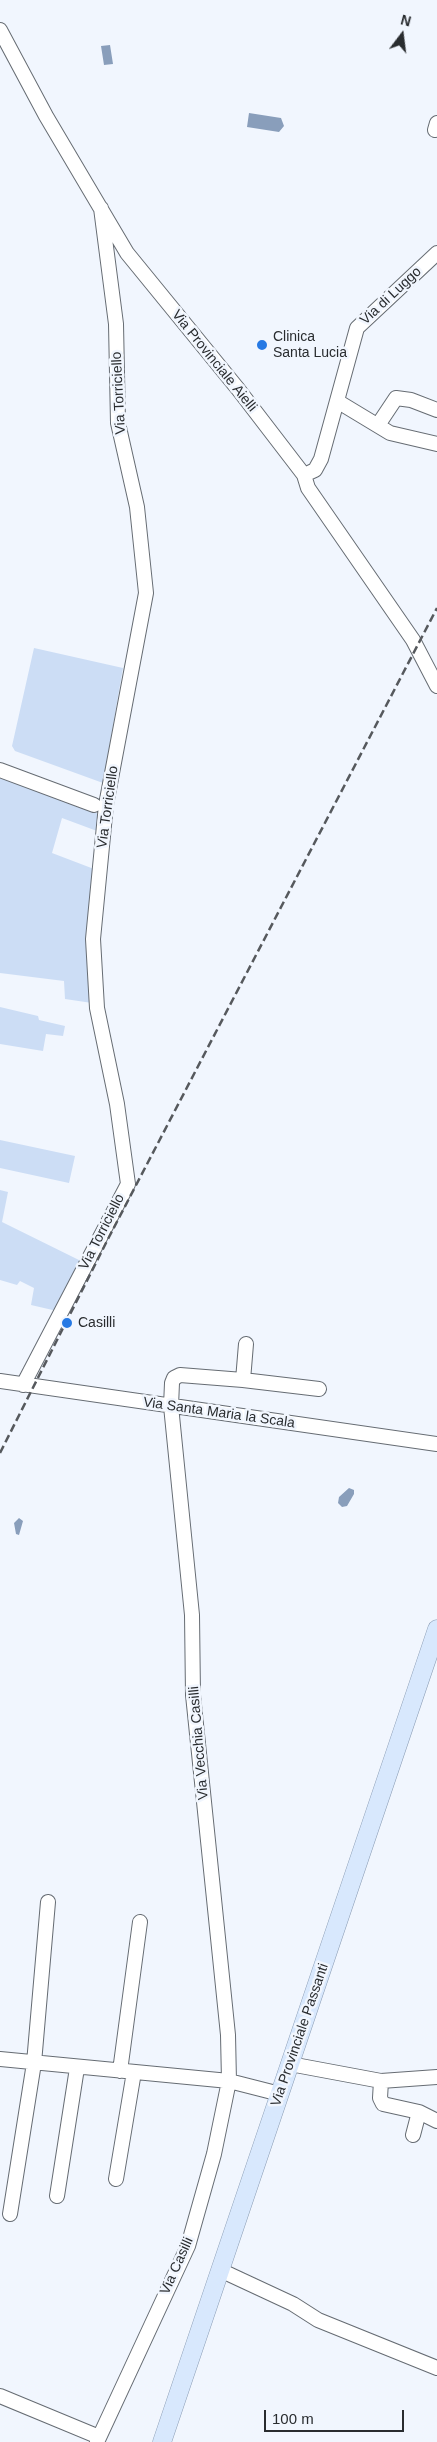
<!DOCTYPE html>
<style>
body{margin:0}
#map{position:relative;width:437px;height:2442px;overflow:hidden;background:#f1f6fe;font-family:Arial,sans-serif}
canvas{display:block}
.north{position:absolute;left:377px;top:10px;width:50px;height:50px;-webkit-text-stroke:4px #f1f6fe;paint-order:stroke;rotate:15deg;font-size:14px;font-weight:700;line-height:20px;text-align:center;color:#292c2f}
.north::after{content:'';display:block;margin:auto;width:18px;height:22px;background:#292c2f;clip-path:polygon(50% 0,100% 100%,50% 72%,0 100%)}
.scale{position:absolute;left:264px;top:2410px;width:140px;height:22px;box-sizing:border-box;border:2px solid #292c2f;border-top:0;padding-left:6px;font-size:15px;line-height:18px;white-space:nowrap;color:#292c2f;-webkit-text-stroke:4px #f1f6fe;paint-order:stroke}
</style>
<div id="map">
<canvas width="437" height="2442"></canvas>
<div class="north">N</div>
<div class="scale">100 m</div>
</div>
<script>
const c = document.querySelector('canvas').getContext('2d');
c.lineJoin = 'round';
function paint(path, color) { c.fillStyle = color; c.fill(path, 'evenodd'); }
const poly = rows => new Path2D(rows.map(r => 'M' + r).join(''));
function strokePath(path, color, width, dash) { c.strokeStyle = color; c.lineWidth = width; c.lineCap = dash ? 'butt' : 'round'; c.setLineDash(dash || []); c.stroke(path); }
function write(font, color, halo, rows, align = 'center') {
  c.font = font + ' Arial,sans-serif'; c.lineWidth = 5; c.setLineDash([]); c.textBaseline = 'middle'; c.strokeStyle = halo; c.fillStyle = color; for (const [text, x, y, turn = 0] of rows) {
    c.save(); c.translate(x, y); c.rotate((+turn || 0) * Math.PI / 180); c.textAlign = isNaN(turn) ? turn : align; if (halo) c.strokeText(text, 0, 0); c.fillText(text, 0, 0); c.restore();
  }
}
const green = poly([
 [34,648,123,668,103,783,15,751,12,746],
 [0,776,99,814,97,831,62,818,52,853,94,869,92,1003,65,999,64,981,0,973],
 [0,1007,38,1016,39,1020,65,1026,63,1036,46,1034,43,1051,0,1044],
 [0,1140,75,1156,69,1183,0,1168],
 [0,1190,8,1192,2,1222,83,1262,57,1311,31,1305,34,1288,20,1281,17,1285,0,1280]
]);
const water = poly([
 [110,45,113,64,104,65,101,46],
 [249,113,281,118,284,126,279,132,247,127],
 [349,1488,354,1490,354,1494,347,1506,342,1507,338,1503,339,1497],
 [19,1518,23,1521,19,1535,16,1534,14,1523]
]);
const minor = poly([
 [0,30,46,116,127,253,238,389,304,475,308,488,413,640,437,686],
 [435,130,437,123],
 [337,401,390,433,437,444],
 [378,425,396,398,411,400,437,410],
 [304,475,315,470,321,459,357,328,437,253],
 [0,770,94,805],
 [243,1380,246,1344],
 [0,1381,437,1444],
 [23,1385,128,1184,117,1104,97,1008,93,939,106,805,146,593,137,507,118,423,116,324,101,208],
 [0,2059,229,2081,280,2094],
 [34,2063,48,1902],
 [290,2064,381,2081,437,2077],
 [120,2071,140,1922],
 [381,2081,380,2098,383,2104,419,2112,413,2135],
 [419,2112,437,2121],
 [116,2179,134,2072],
 [57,2196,77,2068],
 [10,2214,34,2063],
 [220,2270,293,2304,318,2320,437,2368],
 [0,2396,99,2437],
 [97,2442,188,2246,214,2154,229,2081,228,2035,193,1695,192,1615,171,1406,172,1383,174,1378,180,1375,243,1380,319,1389]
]);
const major = poly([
 [162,2442,437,1629]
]);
const rail = poly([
 [0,1453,109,1237,437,608]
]);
const markers = [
 [262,345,6,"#2679e4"],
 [67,1323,6,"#2679e4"]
];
const streetNames = [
 ["Via di Luggo",391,296,-43],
 ["Via Provinciale Aielli",214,361,51],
 ["Via Torriciello",119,393,-93],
 ["Via Torriciello",108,807,-82],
 ["Via Torriciello",102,1232,-63],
 ["Via Santa Maria la Scala",219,1413,8],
 ["Via Vecchia Casilli",199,1743,-95],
 ["Via Provinciale Passanti",300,2035,-71],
 ["Via Casilli",177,2266,-66]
];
const poiNames = [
 ["Clinica",273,337],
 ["Santa Lucia",273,353],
 ["Casilli",78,1323]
];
paint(green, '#ccddf5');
paint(water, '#899ebb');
strokePath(minor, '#666c73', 16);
strokePath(major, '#8a9cb4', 19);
strokePath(minor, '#fff', 14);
strokePath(major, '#d8e8fd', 18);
strokePath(rail, '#56595d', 2.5, [8, 4]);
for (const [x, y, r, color] of markers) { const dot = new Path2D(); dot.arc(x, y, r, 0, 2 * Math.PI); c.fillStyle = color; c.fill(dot); strokePath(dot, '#f1f6fe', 2); }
write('14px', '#292c2f', '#f1f6fe', streetNames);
write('14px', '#292c2f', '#f1f6fe', poiNames, 'left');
</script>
